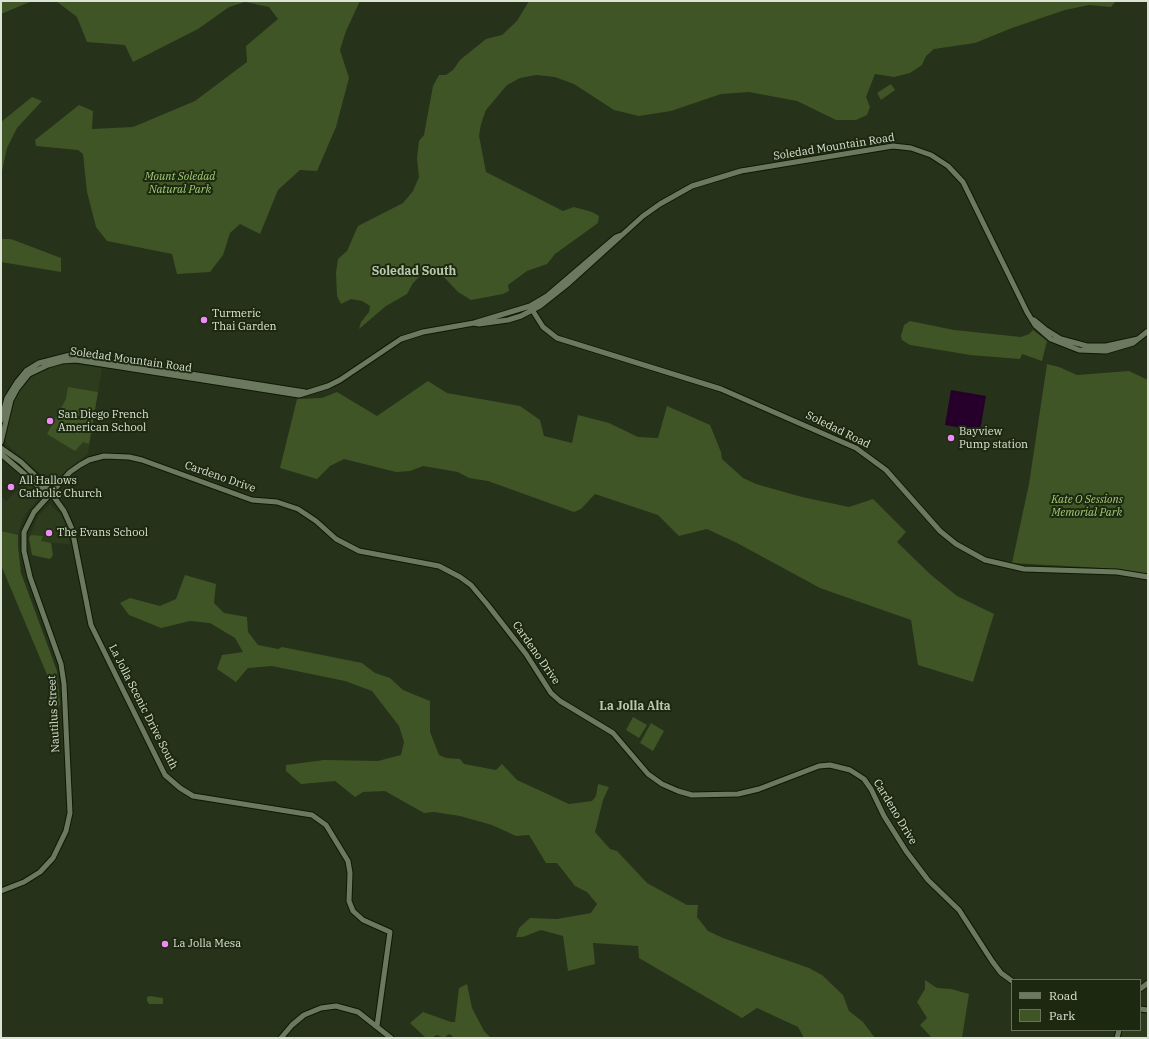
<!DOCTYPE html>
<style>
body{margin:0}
#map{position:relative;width:1149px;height:1039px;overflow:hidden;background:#26321a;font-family:"IBM Plex Serif",serif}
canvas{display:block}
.frame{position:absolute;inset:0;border:2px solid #dbe3d4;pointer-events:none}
.legend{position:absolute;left:1011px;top:979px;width:130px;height:52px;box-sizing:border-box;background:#1c2810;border:1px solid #68735e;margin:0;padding:5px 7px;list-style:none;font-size:12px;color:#dbe3d4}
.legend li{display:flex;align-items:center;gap:8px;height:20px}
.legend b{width:20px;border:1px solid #68735e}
</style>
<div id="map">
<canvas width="1149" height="1039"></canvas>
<div class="frame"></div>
<ul class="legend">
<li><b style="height:5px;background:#6b795e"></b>Road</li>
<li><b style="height:11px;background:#3f5526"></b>Park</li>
</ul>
</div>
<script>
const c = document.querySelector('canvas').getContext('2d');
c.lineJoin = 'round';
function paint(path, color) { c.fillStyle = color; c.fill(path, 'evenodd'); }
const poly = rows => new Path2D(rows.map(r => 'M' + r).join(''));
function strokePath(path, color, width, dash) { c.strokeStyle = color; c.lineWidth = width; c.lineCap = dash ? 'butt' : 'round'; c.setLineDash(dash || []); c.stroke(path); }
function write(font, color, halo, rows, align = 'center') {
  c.font = font + ' "IBM Plex Serif",serif'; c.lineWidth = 4; c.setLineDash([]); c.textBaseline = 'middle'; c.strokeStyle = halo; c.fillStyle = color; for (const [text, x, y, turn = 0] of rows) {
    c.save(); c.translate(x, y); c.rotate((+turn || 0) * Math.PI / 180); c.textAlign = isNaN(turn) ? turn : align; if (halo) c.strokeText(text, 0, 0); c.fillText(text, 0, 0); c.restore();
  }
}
const built = poly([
 [58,364,74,364,102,368,88,454,51,483,7,445,5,438,11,405,24,382,46,367],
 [27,481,40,494,40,497,27,512,22,521,18,535,1,531,1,496,6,501],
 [50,504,61,515,67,528,70,544,51,543,53,555,50,559,32,555,29,538,38,516],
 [1140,1013,1148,1014,1148,1038,1120,1038,1121,1030,1140,1030]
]);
const green = poly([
 [1,1,32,1,1,14],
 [56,1,360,1,346,31,340,50,349,78,336,127,317,171,300,170,278,190,260,234,240,224,230,233,223,255,210,272,177,274,172,254,107,241,96,227,87,192,83,154,78,150,36,146,35,140,79,105,93,111,92,129,133,127,195,101,247,62,246,46,278,19,269,7,245,2,229,7,198,29,133,62,125,45,87,42,77,17],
 [529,1,750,2,1116,1,1111,7,1089,5,1065,10,1012,28,975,43,934,49,926,56,922,65,910,73,894,77,875,74,866,97,870,107,867,115,856,120,836,120,797,101,749,92,721,94,671,111,639,116,614,110,574,84,555,77,536,75,520,78,507,85,486,110,481,124,479,136,486,172,563,211,574,207,592,212,599,216,598,223,555,254,547,264,527,271,508,285,509,291,503,294,471,300,458,292,441,274,432,272,423,273,413,283,407,294,386,306,359,329,361,322,369,312,370,306,362,301,351,299,341,304,337,296,336,273,338,259,347,251,358,226,403,203,413,191,419,177,417,158,419,141,424,135,433,86,439,75,446,75,453,70,460,60,486,39,502,35,517,21],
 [891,84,895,90,881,100,877,93],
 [32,97,42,101,17,128,7,148,1,176,1,122],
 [1,239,11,239,61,258,61,272,1,262],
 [910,321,954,330,1021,337,1029,334,1033,330,1047,341,1042,361,1022,354,1020,359,970,355,910,345,902,340,901,336,904,325],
 [1047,364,1059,367,1077,375,1129,371,1148,380,1148,574,1101,568,1012,563,1029,484],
 [428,381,447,393,520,406,540,420,544,436,572,443,578,415,609,423,638,437,658,438,667,406,710,425,721,452,722,459,743,478,756,484,802,497,849,507,873,499,906,532,897,542,930,574,957,596,994,614,973,682,918,665,911,620,820,588,737,543,707,529,679,536,658,515,595,494,581,509,574,512,488,481,469,478,458,472,423,466,410,471,396,472,344,459,330,466,317,479,280,468,297,399,322,398,337,392,377,416],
 [68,387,98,392,89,444,83,442,75,451,47,434,66,399],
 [1,531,18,535,18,546,21,573,57,671,60,705,58,708,53,689,1,565],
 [31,535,43,536,41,541,51,543,53,555,50,559,32,555,29,538],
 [185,575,216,584,214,603,224,613,247,617,248,632,258,645,278,649,282,647,362,663,375,673,390,678,403,690,430,701,430,732,439,755,446,758,460,759,464,764,496,770,502,764,517,780,569,804,592,801,596,796,598,784,609,787,603,800,595,832,610,849,617,851,647,883,687,905,698,905,697,917,708,931,723,938,809,968,822,975,843,995,849,1011,863,1022,875,1038,804,1038,798,1027,757,1008,742,1018,639,958,638,946,593,943,595,964,568,971,563,936,541,930,523,937,516,937,519,928,530,918,557,919,591,913,597,904,587,892,575,886,557,863,546,863,529,835,516,836,492,825,460,816,434,812,424,813,385,791,363,792,355,797,335,781,301,784,286,771,286,765,324,760,378,761,401,755,404,742,399,726,372,691,345,681,272,666,248,668,236,682,217,669,222,655,243,652,235,638,210,623,190,621,161,628,129,615,120,603,130,598,160,606,176,599],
 [633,717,647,725,639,738,626,730],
 [651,723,664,731,653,751,640,743],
 [925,980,937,988,951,989,969,994,962,1038,932,1038,920,1025,927,1018,917,1002,925,989],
 [467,984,472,1008,484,1031,491,1038,455,1038,449,1034,444,1038,437,1035,431,1038,426,1038,410,1023,423,1012,451,1022,455,1022,459,988],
 [150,996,163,998,163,1004,149,1004,147,1001,147,997]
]);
const water = poly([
 [951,390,986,396,980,431,945,425]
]);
const secondary = poly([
 [531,308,543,327,557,338,721,389,856,448,886,470,940,531,956,544,985,560,1024,569,1117,572,1148,577],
 [1034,320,1045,329,1061,339,1087,346,1106,346,1138,339],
 [474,323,479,324,508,320,521,316,540,306,569,283,643,216,660,204,692,186,741,171,893,146,911,148,931,155,948,166,963,182,1027,312,1035,325,1051,339,1079,350,1106,351,1133,343,1148,331],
 [1,420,7,398,17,382,26,371,39,363,70,355,305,392],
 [1,442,11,400,17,389,29,374,48,365,62,361,76,360,299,395,328,386,340,380,401,339,423,332,474,323,530,306,547,296,616,237,621,235],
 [1,448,21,462,46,486,64,511,72,529,91,625,165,775,180,788,193,796,312,815,326,825,348,861,350,873,349,901,353,911,363,920,390,932,377,1026],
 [1,454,43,490,50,493],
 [1,891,24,882,40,872,53,858,66,831,70,813,64,684,61,664,30,577,24,551,24,532,34,512,70,472,80,465,89,460,104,456,129,457,142,460,252,500,277,502,298,509,316,521,336,539,359,551,439,566,460,577,471,585,487,604,526,654,551,693,560,701,613,733,648,774,662,784,678,791,692,795,738,794,759,789,819,766,830,765,850,770,864,779,871,789,884,816,906,851,928,880,959,910,992,961,1001,973,1012,981],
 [1140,989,1148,983],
 [1140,1009,1148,1010],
 [281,1038,292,1025,304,1015,321,1008,336,1006,358,1012,391,1038],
 [1117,1038,1119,1030]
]);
const markers = [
 [204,320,4,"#ef8bf6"],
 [50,421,4,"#ef8bf6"],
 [951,438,4,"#ef8bf6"],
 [11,487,4,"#ef8bf6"],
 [49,533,4,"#ef8bf6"],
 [165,944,4,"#ef8bf6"]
];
const streetNames = [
 ["Soledad Mountain Road",834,147,-9],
 ["Soledad Mountain Road",131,360,8],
 ["Soledad Road",838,430,26],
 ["Cardeno Drive",220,477,19],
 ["Cardeno Drive",536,653,55],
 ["La Jolla Scenic Drive South",143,707,63],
 ["Nautilus Street",54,714,-93],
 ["Cardeno Drive",895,812,59]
];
const parkNames = [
 ["Mount Soledad",180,177],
 ["Natural Park",180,190],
 ["Kate O Sessions",1087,500],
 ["Memorial Park",1087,513]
];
const poiNames = [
 ["Turmeric",212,314],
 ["Thai Garden",212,327],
 ["San Diego French",58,415],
 ["American School",58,428],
 ["Bayview",959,432],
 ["Pump station",959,445],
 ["All Hallows",19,481],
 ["Catholic Church",19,494],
 ["The Evans School",57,533],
 ["La Jolla Mesa",173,944]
];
const neighbourhoodNames = [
 ["Soledad South",414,272],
 ["La Jolla Alta",635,707]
];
paint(built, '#2d3c1d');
paint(green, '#3f5526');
paint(water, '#26002a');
strokePath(secondary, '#0f1904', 7);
strokePath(secondary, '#6b795e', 5);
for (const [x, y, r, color] of markers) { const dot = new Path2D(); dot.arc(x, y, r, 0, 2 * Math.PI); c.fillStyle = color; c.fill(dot); strokePath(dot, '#1c2810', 1.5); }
write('11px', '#dbe3d4', '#1c2810', streetNames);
write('italic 11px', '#a4ce76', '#1c2810', parkNames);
write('11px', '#dbe3d4', '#1c2810', poiNames, 'left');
write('bold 12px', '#bac9ab', '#1c2810', neighbourhoodNames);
</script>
